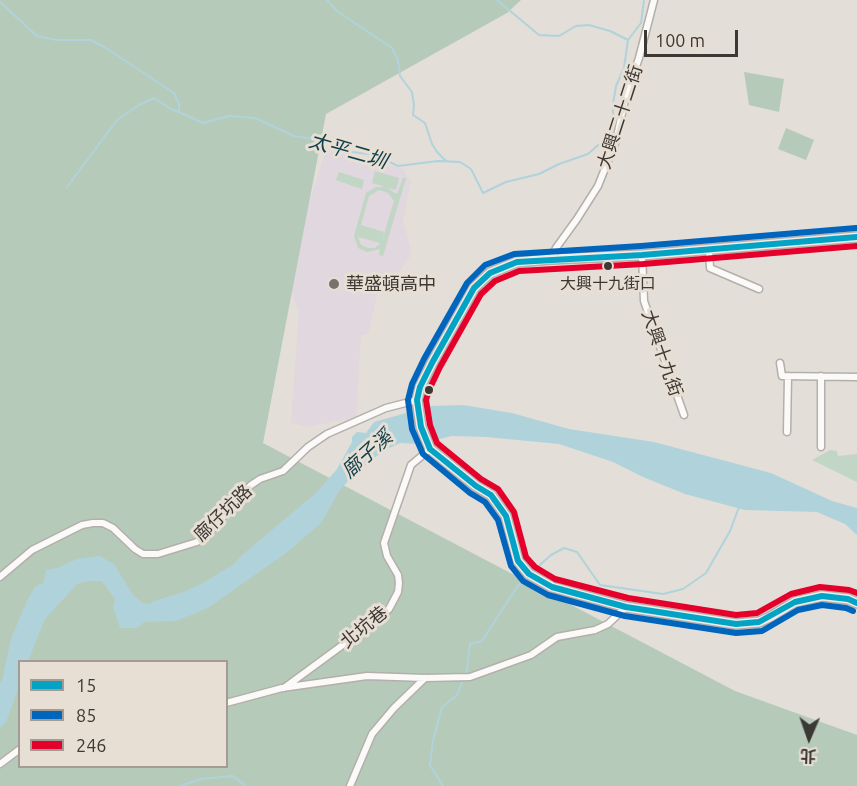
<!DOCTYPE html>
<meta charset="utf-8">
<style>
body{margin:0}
#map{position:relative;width:857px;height:786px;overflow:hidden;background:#e3ded8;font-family:Ubuntu,"Noto Sans TC",sans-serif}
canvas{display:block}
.legend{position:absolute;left:18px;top:660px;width:210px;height:108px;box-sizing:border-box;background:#e7ded4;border:2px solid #a39c94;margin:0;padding:8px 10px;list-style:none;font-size:18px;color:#3c3834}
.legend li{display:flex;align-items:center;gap:12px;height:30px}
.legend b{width:30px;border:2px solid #a39c94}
.north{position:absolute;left:779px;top:708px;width:60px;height:60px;-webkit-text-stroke:4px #e7ded4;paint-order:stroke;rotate:182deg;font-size:16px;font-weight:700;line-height:24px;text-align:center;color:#3c3834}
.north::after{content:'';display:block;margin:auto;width:21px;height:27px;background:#3c3834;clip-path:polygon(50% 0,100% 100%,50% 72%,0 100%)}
.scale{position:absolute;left:644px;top:30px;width:94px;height:27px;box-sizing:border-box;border:3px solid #3c3834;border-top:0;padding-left:8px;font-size:18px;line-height:21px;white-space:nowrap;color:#3c3834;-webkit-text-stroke:4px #e7ded4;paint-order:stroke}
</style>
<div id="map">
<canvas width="857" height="786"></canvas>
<ul class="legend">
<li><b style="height:8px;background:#03a3c6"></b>15</li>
<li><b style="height:8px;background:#0065bd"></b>85</li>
<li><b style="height:8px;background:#e4002b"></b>246</li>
</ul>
<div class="north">北</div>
<div class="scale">100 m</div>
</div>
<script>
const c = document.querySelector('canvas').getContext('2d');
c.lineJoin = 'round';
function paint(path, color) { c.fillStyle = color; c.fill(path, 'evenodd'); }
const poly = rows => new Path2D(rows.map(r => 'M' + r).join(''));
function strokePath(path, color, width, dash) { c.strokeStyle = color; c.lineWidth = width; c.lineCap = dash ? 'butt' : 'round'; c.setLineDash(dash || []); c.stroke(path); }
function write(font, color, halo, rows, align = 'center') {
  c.font = font + ' Ubuntu,"Noto Sans TC",sans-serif'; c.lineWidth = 6; c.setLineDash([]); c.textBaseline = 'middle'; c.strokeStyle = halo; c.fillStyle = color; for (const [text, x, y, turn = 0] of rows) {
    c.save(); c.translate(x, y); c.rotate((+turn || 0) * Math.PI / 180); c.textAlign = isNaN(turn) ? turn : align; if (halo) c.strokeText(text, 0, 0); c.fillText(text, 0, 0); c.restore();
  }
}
const education = poly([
 [329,140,358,156,403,169,411,181,403,221,412,253,390,286,380,283,368,334,361,335,356,417,307,427,291,423,299,312,286,277]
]);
const green = poly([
 [375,171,399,178,396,190,387,188,397,194,403,178,406,178,383,256,379,255,380,249,367,252,358,248,354,236,366,193,376,187,385,187,372,183],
 [379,190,388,193,394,201,382,241,384,232,361,225,369,196],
 [358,237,380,243,380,244,375,248,368,248,361,245],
 [339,172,364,180,362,189,336,180],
 [830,450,837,451,838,456,857,454,857,482,812,460]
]);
const forest = poly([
 [0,0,521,0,507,13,326,114,263,443,735,691,857,735,857,786,0,786],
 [20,662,226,662,226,766,20,766],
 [744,72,784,79,779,112,749,105],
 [786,128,814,140,806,160,778,149]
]);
const water = poly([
 [463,405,512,413,569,429,654,442,771,473,832,501,857,508,857,535,845,524,817,512,745,510,685,494,643,477,613,462,559,444,486,437,452,436,420,444,400,443,383,451,351,478,339,491,321,523,286,553,208,608,176,621,144,622,139,627,133,628,120,628,113,606,115,599,105,585,101,581,88,581,77,584,45,619,28,661,20,662,19,687,6,722,0,728,0,683,2,681,11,639,27,601,35,587,44,582,46,570,57,568,77,559,100,556,114,564,133,595,143,603,149,604,154,601,184,592,203,583,234,564,241,556,317,492,337,469,352,442,352,437,357,432,366,433,374,422,431,406]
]);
const pier = poly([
 [427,404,428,415,438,438,417,443,408,411]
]);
const stream = poly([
 [327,0,337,11,392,48,398,60,400,76,412,92,414,105,413,115,425,123,432,144,437,152,446,161],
 [497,0,539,35,559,36,576,26,589,25,610,31,628,40],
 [0,2,37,36,57,40,91,40,106,48,174,93,179,104,179,112,203,123,229,116,255,118,294,136,318,140,353,152,375,155,398,166,438,161,460,162,471,169,483,193,506,182,539,174,559,164,588,154,605,139,613,129,613,104,616,86,624,68,628,40,641,23,644,0],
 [67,187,117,120,139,105,154,98,171,109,179,112],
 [533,571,551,555,564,548,577,552,600,585,663,594,683,589,706,573,730,531,739,507],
 [180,786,201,779,233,776,246,786],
 [443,786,430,765,433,741,442,707,457,695,467,670,470,644,482,641,517,587,527,577]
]);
const minor = poly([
 [709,250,710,268,759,289],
 [642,255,644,301,684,415],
 [551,259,556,248,577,219,598,186,616,141,626,95,639,58,654,0],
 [780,363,782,376,857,377],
 [787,432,788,376],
 [821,447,821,376],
 [0,577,32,550,82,525,93,523,103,523,113,528,135,549,143,554,158,554,197,542,206,536,251,485,260,479,283,471,308,447,327,434,386,408,417,400],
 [284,688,374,622,389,609,398,592,399,583,398,575,387,556,384,543,411,465,430,449],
 [226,703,282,688,367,676,425,678,470,677,531,655,557,637,595,630,608,624,626,607],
 [0,764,20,749],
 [350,786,372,734,394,708,425,678]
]);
const secondary = poly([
 [857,237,642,255,551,259,517,262,490,273,474,288,432,363,420,387,417,400,421,427,430,449,476,486,491,495,506,516,518,561,529,574,552,587,626,607,736,624,759,622,770,617,795,602,822,596,848,599,857,603]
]);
const bus1 = poly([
 [857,237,642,255,517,262,490,273,474,288,432,363,420,387,417,400,421,427,430,449,476,486,491,495,506,516,518,561,529,574,552,587,626,607,736,624,759,622,795,602,822,596,848,599,857,603]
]);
const bus2 = poly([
 [853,611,846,608,822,605,798,610,762,631,736,633,625,616,548,595,523,581,511,566,498,520,485,502,470,493,423,454,412,429,408,400,412,384,424,359,467,283,485,265,514,254,641,246,856,228]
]);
const bus3 = poly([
 [857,246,643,264,519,271,495,281,481,294,440,367,429,390,426,400,430,425,437,443,481,479,498,489,514,512,526,557,535,567,555,579,628,598,736,615,757,613,791,594,820,587,849,590,857,593]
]);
const markers = [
 [608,266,5,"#3c3834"],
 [334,284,6,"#76726d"],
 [429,390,5,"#3c3834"]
];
const busNames = [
 ["大興十九街口",608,284]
];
const streetNames = [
 ["大興二十二街",620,117,-72],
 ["大興十九街",662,353,71],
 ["廍仔坑路",223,513,-44],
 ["北坑巷",364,627,-39]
];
const poiNames = [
 ["華盛頓高中",346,284]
];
const waterNames = [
 ["太平二圳",348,151,16],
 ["廍子溪",367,454,-42]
];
paint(education, '#e0d7df');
paint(green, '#c1d6c5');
paint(forest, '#b6cab9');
paint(water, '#b0d3db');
paint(pier, '#e3ded8');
strokePath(stream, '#b0d3db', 2);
strokePath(minor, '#b3afaa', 9);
strokePath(secondary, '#b3afaa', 12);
strokePath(minor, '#fbfaf9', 6);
strokePath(secondary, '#f0ecea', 9);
strokePath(bus1, '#03a3c6', 6);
strokePath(bus2, '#0065bd', 6);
strokePath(bus3, '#e4002b', 6);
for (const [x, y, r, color] of markers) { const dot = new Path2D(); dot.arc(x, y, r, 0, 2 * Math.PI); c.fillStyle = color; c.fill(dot); strokePath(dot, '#e7ded4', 2); }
write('16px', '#3c3834', '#e7ded4', busNames);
write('18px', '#3c3834', '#e7ded4', streetNames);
write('18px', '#3c3834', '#e7ded4', poiNames, 'left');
write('italic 20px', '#0f3f4a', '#e7ded4', waterNames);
</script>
